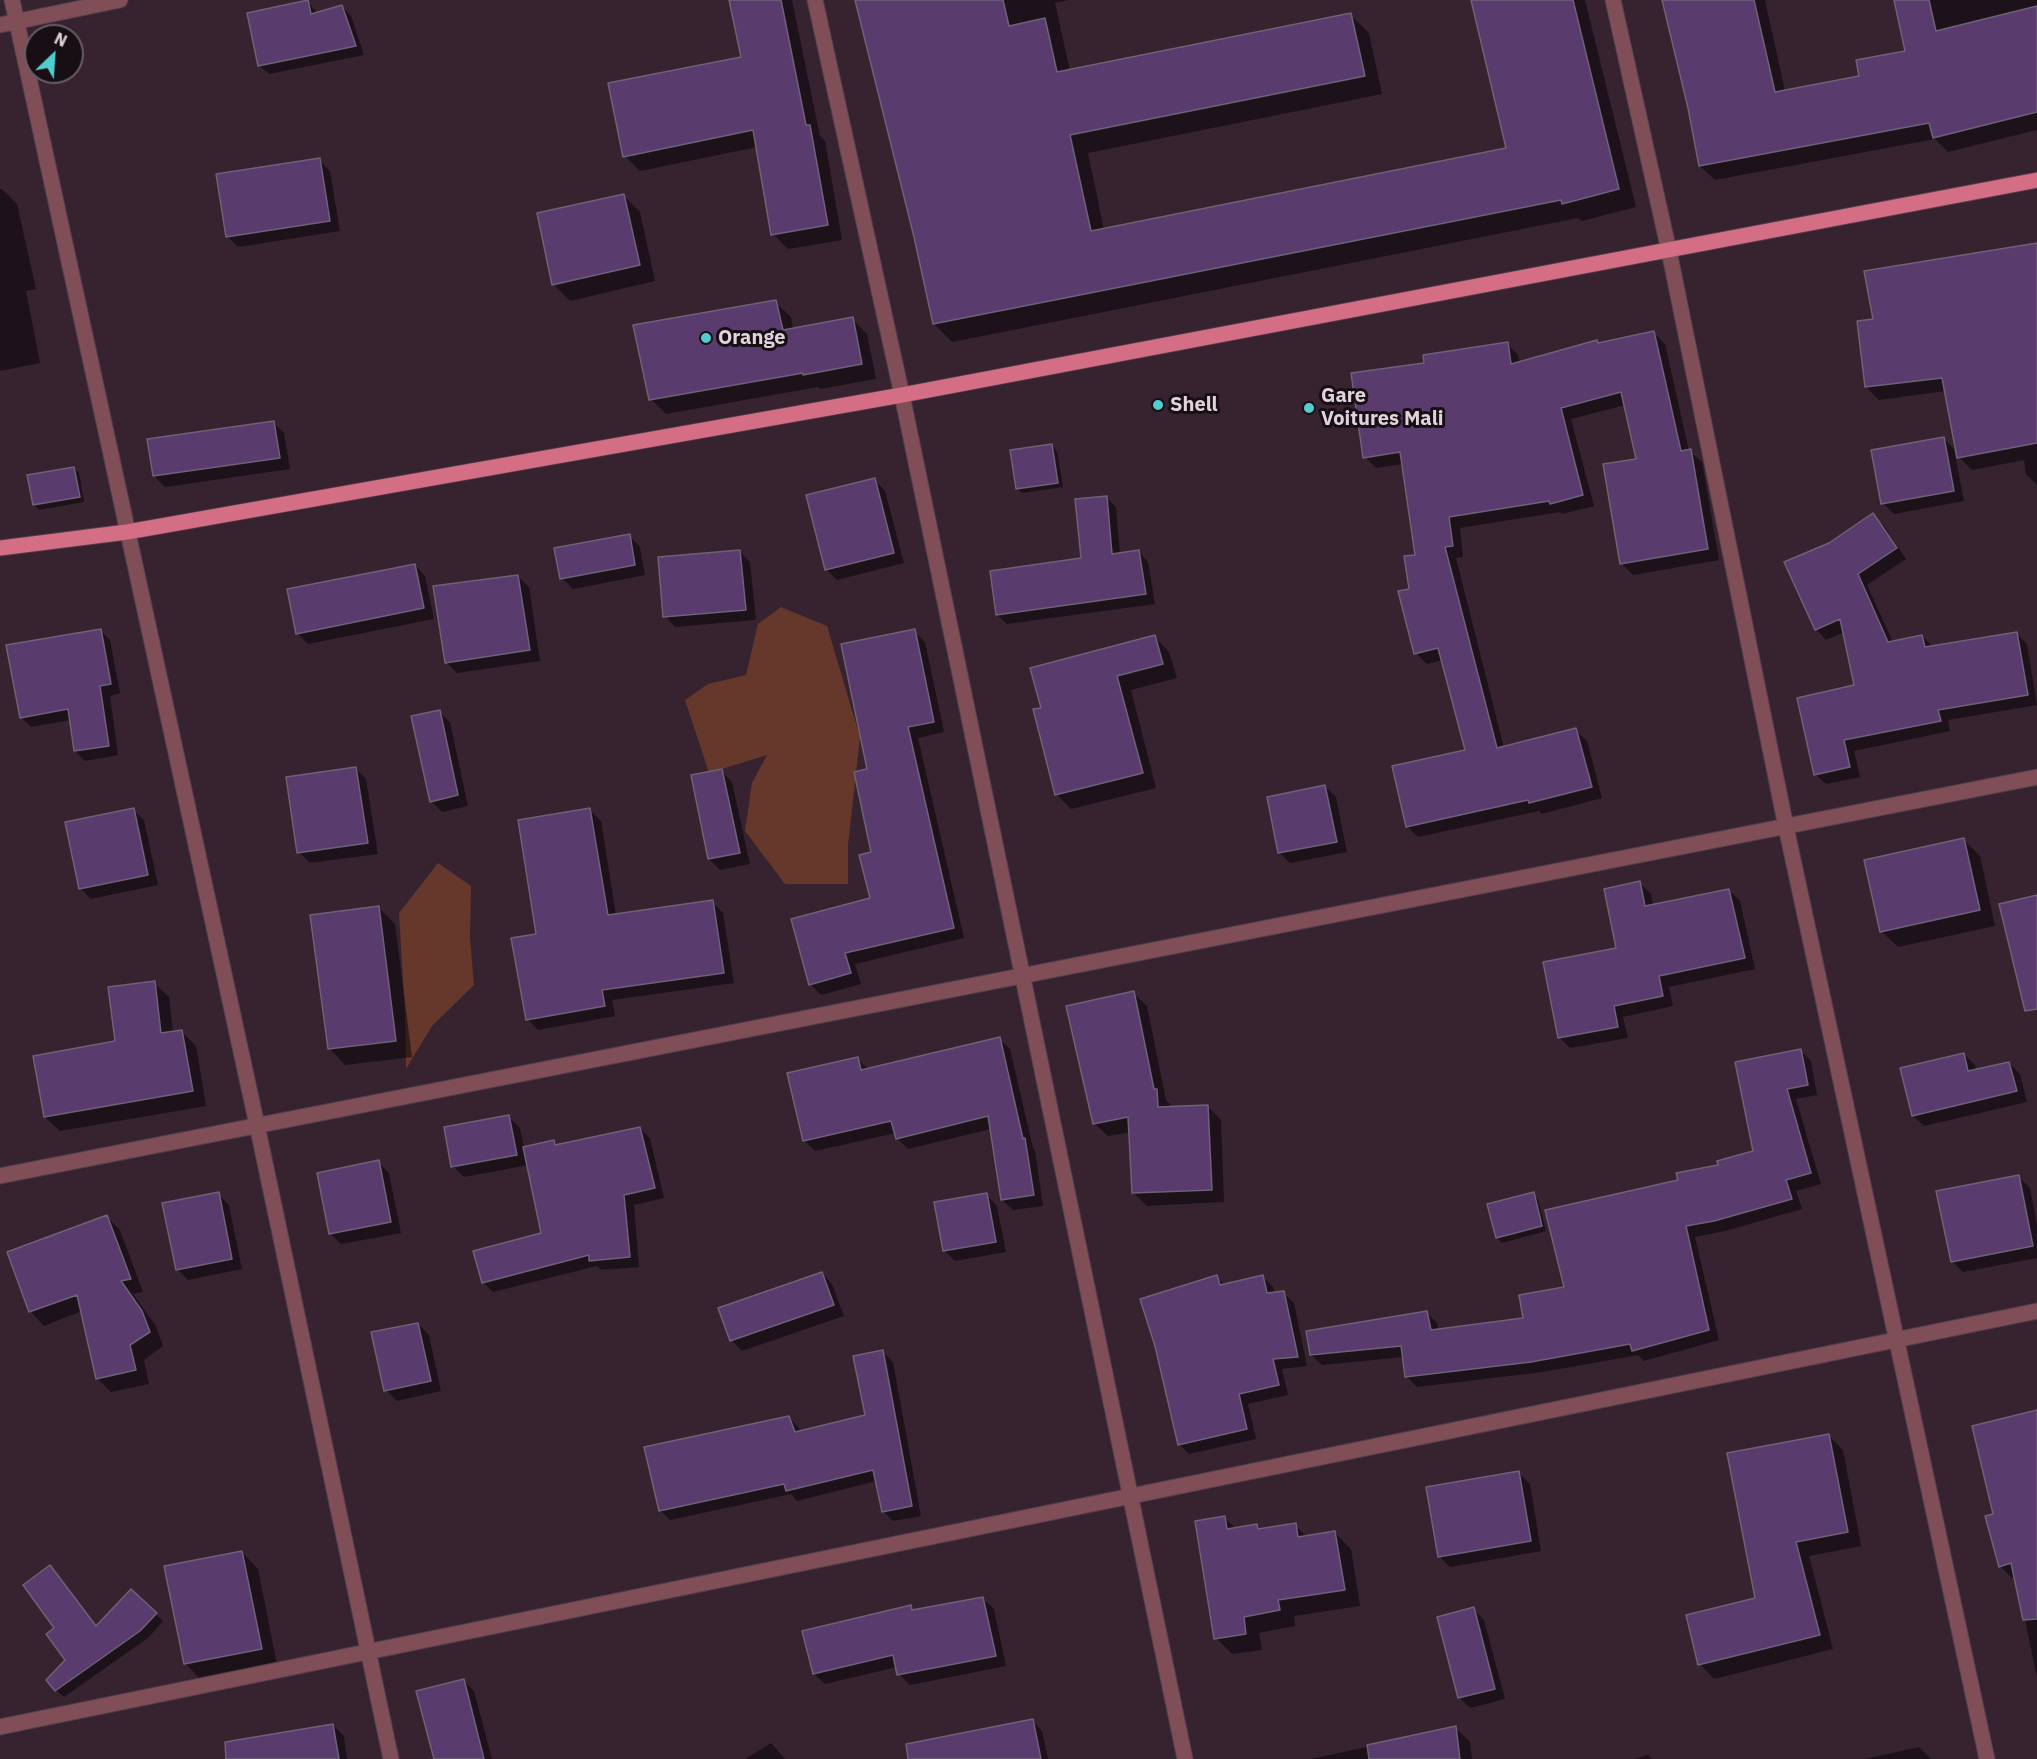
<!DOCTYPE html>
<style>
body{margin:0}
#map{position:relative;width:2037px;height:1759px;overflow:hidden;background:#372230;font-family:"IBM Plex Sans",sans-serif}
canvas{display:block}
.north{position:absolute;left:24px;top:24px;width:60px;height:60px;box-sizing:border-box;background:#180f15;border:2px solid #685d65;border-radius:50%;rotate:25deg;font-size:16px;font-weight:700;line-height:24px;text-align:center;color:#e1d3dc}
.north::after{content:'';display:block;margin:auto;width:21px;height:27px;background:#52cdcf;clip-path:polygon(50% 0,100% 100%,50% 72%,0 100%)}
</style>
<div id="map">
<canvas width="2037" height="1759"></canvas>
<div class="north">N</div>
</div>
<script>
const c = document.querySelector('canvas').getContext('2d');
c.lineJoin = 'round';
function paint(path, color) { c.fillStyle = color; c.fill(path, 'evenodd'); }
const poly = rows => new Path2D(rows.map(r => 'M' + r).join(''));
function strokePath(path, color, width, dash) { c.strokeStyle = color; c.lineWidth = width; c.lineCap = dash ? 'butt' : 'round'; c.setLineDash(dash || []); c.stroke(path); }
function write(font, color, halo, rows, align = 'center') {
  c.font = font + ' "IBM Plex Sans",sans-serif'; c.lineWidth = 6; c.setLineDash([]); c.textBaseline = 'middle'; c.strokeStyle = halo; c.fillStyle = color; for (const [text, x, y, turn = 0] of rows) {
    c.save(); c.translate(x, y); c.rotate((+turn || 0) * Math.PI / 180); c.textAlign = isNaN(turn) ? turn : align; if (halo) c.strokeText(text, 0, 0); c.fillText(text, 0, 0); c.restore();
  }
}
const green = poly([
 [781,607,827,626,860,737,848,845,848,884,785,884,745,831,752,783,767,755,709,773,685,700,708,684,746,675,758,624],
 [438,863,471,886,470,938,474,985,432,1026,406,1069,405,1014,399,913]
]);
const shadow = poly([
 [731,0,792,0,820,136,825,141,842,240,788,249,773,234,757,147,640,171,625,156,742,58],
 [857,0,1069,0,1055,3,1070,71,1351,15,1369,33,1382,94,1088,153,1104,230,1508,150,1471,0,1585,0,1636,207,1582,221,1578,218,952,342,934,324,916,237],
 [1664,0,1765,0,1785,91,1861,77,1907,52,1896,0,2037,0,2037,130,1948,152,1935,139,1715,180,1700,166],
 [308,2,318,14,342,6,351,16,364,55,269,74,259,65],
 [319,160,330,171,340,231,238,247,227,236],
 [0,189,2,189,17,204,36,289,26,291,40,363,0,371],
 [624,196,640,212,655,281,570,301,554,285,539,214],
 [2037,244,2037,485,2026,474,2024,460,1972,470,1959,457,1946,391,1879,400,1866,387,1874,320],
 [775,302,791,317,793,330,852,319,867,334,876,379,820,389,818,387,666,414,651,399],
 [1654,333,1665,344,1689,451,1702,462,1719,560,1633,575,1621,563,1638,460,1625,405,1571,419,1594,506,1562,514,1560,512,1460,528,1463,557,1456,558,1504,748,1575,730,1587,741,1602,798,1542,814,1539,811,1418,837,1407,826,1467,751,1443,660,1427,664,1416,653,1411,591,1417,556,1403,464,1376,468,1365,457,1425,364,1507,344,1518,355,1520,363],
 [273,422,284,433,290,469,165,487,154,476],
 [1943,438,1954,449,1964,501,1894,514,1883,503],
 [1052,446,1057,451,1063,487,1022,493,1017,488],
 [74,468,79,473,84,502,39,510,34,505],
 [875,480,885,491,904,563,837,580,826,569],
 [1106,497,1116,507,1120,554,1139,552,1148,562,1155,604,1007,624,997,615,1083,560],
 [1873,515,1883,525,1906,559,1867,585,1893,642,1922,636,1933,647,2017,634,2027,644,2037,705,1948,720,1950,731,1854,751,1860,777,1826,784,1815,774,1856,686,1844,632,1826,640,1816,629,1830,544],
 [629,536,640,547,645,575,573,589,562,578],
 [739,551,750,562,756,620,675,627,665,616],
 [415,565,425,576,434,619,308,644,297,633],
 [518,576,529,587,540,661,457,673,446,662],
 [100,630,110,640,120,693,110,696,118,755,85,761,75,751,71,720,31,727,21,717],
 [914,631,925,642,944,732,918,738,964,938,855,964,861,984,821,995,810,984,872,899,873,853,868,770],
 [1155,637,1169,652,1177,678,1131,690,1156,788,1071,809,1056,794,1043,709],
 [439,712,450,722,468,806,442,812,431,801],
 [355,768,366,779,378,854,310,863,299,852],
 [721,771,732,782,750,864,720,870,709,859],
 [1325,786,1336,797,1347,852,1290,863,1279,852],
 [133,810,144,820,158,885,91,899,80,888],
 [590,810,601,821,616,915,712,902,723,913,734,983,612,1000,615,1016,538,1030,527,1019,538,935],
 [1964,840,1980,856,1995,926,1898,947,1881,931],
 [1640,883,1651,894,1653,906,1729,890,1740,901,1755,969,1669,987,1673,1006,1623,1017,1628,1038,1570,1048,1559,1037,1617,950],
 [379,908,395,924,412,1057,345,1065,329,1048],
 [154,983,169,997,173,1033,181,1031,196,1046,206,1106,60,1131,45,1117,117,1042],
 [1133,993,1147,1006,1166,1100,1170,1104,1170,1108,1207,1106,1221,1120,1224,1202,1147,1206,1134,1193,1131,1132,1108,1136,1094,1123],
 [999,1039,1010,1049,1033,1148,1035,1151,1043,1206,1013,1210,1002,1200,991,1129,908,1149,897,1138,896,1133,815,1151,804,1140,857,1058,869,1070],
 [1800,1050,1811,1061,1817,1095,1796,1099,1821,1184,1796,1191,1802,1209,1725,1231,1695,1237,1719,1340,1644,1361,1638,1355,1543,1372,1417,1387,1406,1376,1404,1357,1322,1365,1311,1355,1426,1312,1437,1323,1439,1331,1525,1319,1566,1288,1679,1181,1754,1152],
 [1964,1054,1975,1065,1976,1071,2009,1063,2020,1074,2027,1102,1924,1126,1913,1116],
 [509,1117,520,1128,524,1148,554,1142,558,1146,639,1128,650,1138,664,1198,634,1205,639,1267,601,1270,597,1266,493,1292,483,1282,543,1234,529,1165,464,1177,453,1166],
 [378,1162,389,1173,401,1233,341,1244,330,1233],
 [2019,1177,2030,1188,2037,1225,2037,1258,1963,1272,1952,1261],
 [218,1194,229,1205,242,1269,188,1280,177,1269],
 [1533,1194,1538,1199,1546,1231,1502,1243,1497,1238],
 [987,1195,997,1206,1006,1252,955,1261,944,1250],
 [106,1216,120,1230,143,1292,133,1294,156,1326,163,1346,144,1360,149,1384,111,1392,97,1378,82,1311,44,1326,31,1312,13,1265],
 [822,1273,832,1284,844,1316,742,1351,731,1340],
 [1216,1277,1225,1285,1263,1277,1273,1287,1274,1294,1284,1293,1294,1303,1307,1366,1282,1369,1288,1395,1248,1404,1256,1439,1189,1454,1179,1444],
 [418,1324,429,1335,441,1391,397,1401,386,1390],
 [883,1352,893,1362,921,1516,893,1521,883,1511,877,1481,797,1501,791,1494,670,1520,660,1510,789,1417,799,1428,801,1432,866,1416],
 [2037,1412,2037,1677,2016,1577,2012,1578,2000,1566,1995,1515],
 [1828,1435,1843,1450,1861,1546,1809,1556,1833,1649,1714,1679,1700,1664,1757,1599],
 [1519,1473,1530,1484,1541,1551,1450,1567,1439,1556],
 [1225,1518,1236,1529,1257,1526,1262,1530,1295,1525,1307,1537,1335,1533,1351,1549,1360,1606,1294,1616,1295,1626,1259,1633,1262,1650,1232,1654,1216,1638],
 [242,1552,258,1569,277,1665,201,1680,185,1663],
 [50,1567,97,1627,131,1591,163,1621,148,1638,64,1697,56,1690,66,1660,56,1628],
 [983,1599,994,1609,1006,1666,910,1685,899,1674,897,1667,825,1684,814,1674,910,1606,915,1611],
 [1473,1609,1484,1620,1505,1699,1470,1708,1459,1697],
 [463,1680,474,1691,492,1759,435,1759],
 [1032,1720,1042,1731,1048,1759,915,1759],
 [333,1725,344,1736,347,1759,275,1759],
 [1456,1728,1470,1742,1472,1759,1311,1759],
 [771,1743,785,1759,745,1759],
 [1919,1747,1931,1759,1865,1759],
 [1648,1755,1652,1759,1634,1759]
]);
const building = poly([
 [308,0,311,14,342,5,356,46,258,66,247,13,308,0],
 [729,0,781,0,806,125,810,125,828,225,771,235,753,130,623,157,608,83,741,57,729,0],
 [855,0,1003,0,1009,26,1045,18,1057,72,1351,13,1365,76,1070,135,1091,231,1506,148,1471,0,1573,0,1619,189,1562,204,1561,200,933,324,914,237,855,0],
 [1662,0,1754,0,1775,92,1859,76,1856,60,1905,51,1894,0,1929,0,1936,31,2037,6,2037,112,1933,138,1929,123,1699,166,1688,108,1662,0],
 [320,158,330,221,226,237,216,174,320,158],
 [624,194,640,265,552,285,537,213,624,194],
 [2037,243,2037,443,1957,458,1942,378,1865,387,1857,321,1873,319,1864,271,2037,243],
 [776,300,783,330,853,317,862,364,803,375,803,373,649,400,633,325,776,300],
 [1654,331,1681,451,1691,449,1708,549,1620,564,1603,464,1636,459,1621,392,1561,408,1583,495,1550,504,1549,501,1449,517,1453,546,1445,547,1497,748,1576,728,1592,787,1529,803,1528,800,1406,827,1392,766,1465,750,1438,648,1414,654,1398,591,1409,589,1404,556,1415,555,1400,452,1363,458,1351,373,1424,363,1423,355,1508,342,1511,364,1597,340,1598,343,1654,331],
 [274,421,280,458,153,476,147,439,274,421],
 [1944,437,1954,491,1881,504,1871,450,1944,437],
 [1052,444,1058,483,1016,489,1010,450,1052,444],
 [74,467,80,497,33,505,27,475,74,467],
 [875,478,894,553,825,570,806,495,875,478],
 [1107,496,1112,554,1139,550,1146,594,996,615,990,571,1081,558,1075,499,1107,496],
 [1873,513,1897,548,1858,574,1888,642,1922,635,1925,647,2017,632,2028,695,1938,710,1941,721,1844,740,1850,767,1814,775,1797,698,1854,685,1840,619,1815,630,1784,562,1829,543,1873,513],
 [630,534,635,565,560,579,554,548,630,534],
 [740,550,746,610,663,617,658,557,740,550],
 [415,564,424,608,296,634,287,589,415,564],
 [518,575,530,650,445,663,433,586,518,575],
 [101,629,111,684,100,686,109,746,74,751,68,709,20,718,6,645,101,629],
 [915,629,934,722,908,727,954,928,845,953,851,973,809,985,791,919,870,898,859,855,871,852,854,772,867,769,841,644,915,629],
 [1155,635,1163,664,1117,676,1143,773,1055,795,1033,709,1041,708,1030,668,1155,635],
 [440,710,458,795,430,802,411,716,440,710],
 [356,767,368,843,297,853,286,777,356,767],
 [722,769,740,853,708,859,691,775,722,769],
 [1325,785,1337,842,1278,853,1267,797,1325,785],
 [134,808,148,875,79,889,65,822,134,808],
 [590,808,608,915,713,900,724,973,602,990,605,1006,526,1020,511,938,536,934,518,820,590,808],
 [1964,838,1980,910,1880,932,1864,860,1964,838],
 [1640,881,1645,906,1729,889,1745,958,1659,976,1663,996,1614,1006,1618,1027,1558,1038,1543,962,1616,948,1604,889,1640,881],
 [2037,895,2037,1009,2025,1011,1999,904,2037,895],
 [379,906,396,1041,328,1049,310,915,379,906],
 [155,981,161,1033,182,1030,193,1091,44,1117,33,1056,115,1041,108,987,155,981],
 [1134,991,1154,1089,1157,1089,1158,1107,1208,1105,1212,1190,1132,1193,1128,1117,1093,1124,1066,1006,1134,991],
 [1000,1037,1023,1139,1025,1138,1034,1195,1001,1200,988,1116,896,1139,891,1121,803,1141,787,1073,858,1057,861,1070,1000,1037],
 [1801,1049,1808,1085,1787,1089,1811,1173,1786,1180,1792,1199,1714,1221,1686,1226,1709,1330,1632,1351,1630,1344,1531,1362,1405,1377,1401,1346,1310,1355,1306,1331,1427,1311,1431,1330,1523,1318,1519,1295,1564,1287,1545,1210,1678,1180,1676,1173,1718,1165,1717,1161,1753,1151,1735,1062,1801,1049],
 [1964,1053,1968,1071,2009,1062,2017,1091,1912,1116,1900,1068,1964,1053],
 [509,1115,517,1155,451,1167,444,1127,509,1115],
 [640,1127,655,1188,624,1195,630,1257,589,1261,589,1255,482,1283,473,1251,541,1233,523,1147,554,1140,555,1145,640,1127],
 [379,1160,391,1222,329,1234,317,1173,379,1160],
 [2019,1175,2033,1246,1951,1262,1936,1191,2019,1175],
 [219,1192,232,1259,176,1270,162,1203,219,1192],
 [1534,1192,1542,1226,1496,1238,1487,1204,1534,1192],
 [987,1193,996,1242,943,1251,934,1202,987,1193],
 [107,1215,131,1279,121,1281,142,1311,150,1332,130,1345,136,1370,96,1379,77,1295,29,1312,7,1252,107,1215],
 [822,1272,834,1305,730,1341,718,1308,822,1272],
 [1217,1275,1220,1285,1263,1275,1267,1293,1284,1291,1298,1357,1273,1359,1279,1385,1239,1394,1247,1429,1178,1445,1155,1346,1140,1299,1217,1275],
 [418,1323,431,1381,384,1391,371,1332,418,1323],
 [883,1350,912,1506,882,1512,873,1470,786,1491,784,1484,659,1511,644,1447,789,1416,795,1432,865,1415,853,1356,883,1350],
 [2037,1410,2037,1619,2023,1620,2011,1563,1999,1567,1985,1516,1993,1514,1972,1426,2037,1410],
 [1829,1434,1848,1532,1796,1542,1820,1635,1698,1665,1686,1615,1755,1598,1727,1453,1829,1434],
 [1519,1471,1531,1541,1438,1557,1426,1487,1519,1471],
 [1225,1516,1227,1529,1257,1524,1258,1529,1296,1523,1298,1537,1335,1531,1345,1590,1278,1600,1280,1610,1244,1617,1246,1634,1214,1639,1195,1521,1225,1516],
 [242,1551,262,1649,184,1664,164,1566,242,1551],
 [50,1565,96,1626,131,1589,157,1613,140,1631,55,1691,46,1680,65,1660,46,1634,54,1628,23,1585,50,1565],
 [983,1597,996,1656,897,1675,893,1655,813,1674,802,1631,911,1605,912,1610,983,1597],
 [1474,1607,1495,1689,1458,1698,1437,1617,1474,1607],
 [464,1679,484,1759,434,1759,416,1691,464,1679],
 [1033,1719,1041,1759,908,1759,906,1744,1033,1719],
 [333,1724,339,1759,226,1759,225,1742,333,1724],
 [1456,1726,1460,1759,1369,1759,1367,1745,1456,1726]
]);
const minor = poly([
 [12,0,257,1125,391,1759],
 [815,0,902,395,1185,1759],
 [1613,0,1669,251,1786,827,1987,1759],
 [0,25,120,0],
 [0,1176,2037,777],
 [0,1727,2037,1311]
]);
const major = poly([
 [0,548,127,532,902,395,2037,180]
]);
const markers = [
 [706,338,6,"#52cdcf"],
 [1158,405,6,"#52cdcf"],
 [1309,408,6,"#52cdcf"]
];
const poiNames = [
 ["Orange",718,338],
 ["Gare",1321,396],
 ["Voitures Mali",1321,419],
 ["Shell",1170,405]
];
paint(green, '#66372b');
paint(shadow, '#0007');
paint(building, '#593b6e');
strokePath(building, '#6e6178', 1.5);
strokePath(minor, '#523e4c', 17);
strokePath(major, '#523e4c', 17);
strokePath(minor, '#7f4e57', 15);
strokePath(major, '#d36e84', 15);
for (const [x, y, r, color] of markers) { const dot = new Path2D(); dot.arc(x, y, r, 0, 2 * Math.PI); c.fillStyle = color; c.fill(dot); strokePath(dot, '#180f15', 2); }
write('bold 20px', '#e1d3dc', '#180f15', poiNames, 'left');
</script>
